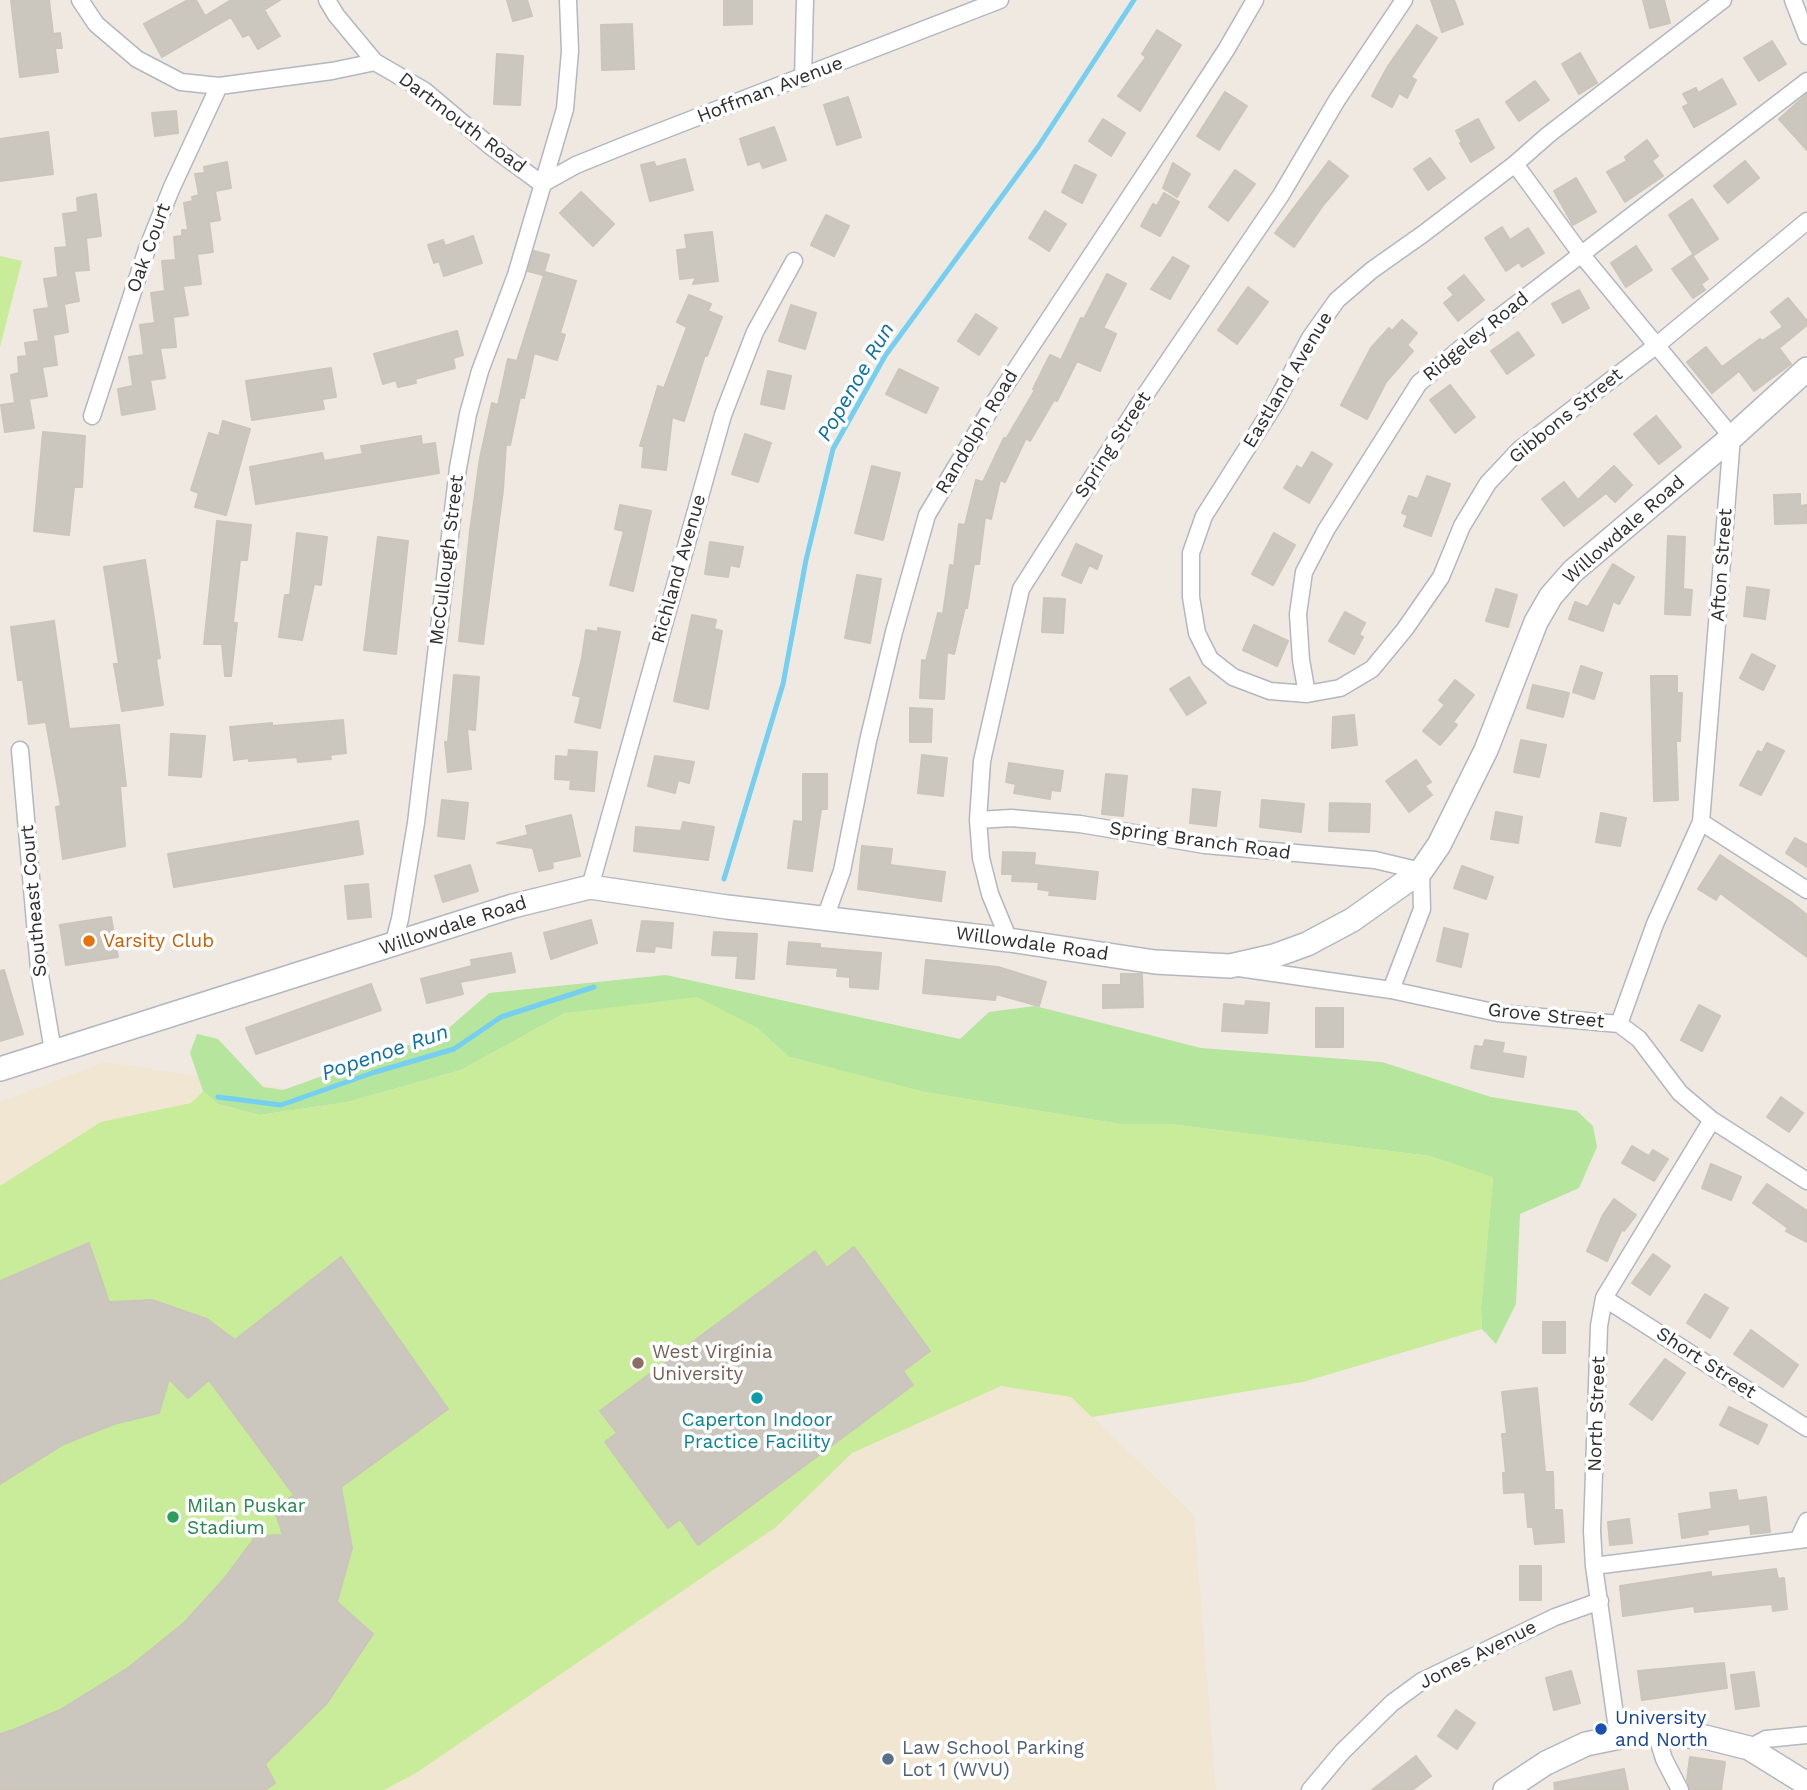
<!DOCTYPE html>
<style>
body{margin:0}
canvas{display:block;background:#efe9e1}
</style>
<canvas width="1807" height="1790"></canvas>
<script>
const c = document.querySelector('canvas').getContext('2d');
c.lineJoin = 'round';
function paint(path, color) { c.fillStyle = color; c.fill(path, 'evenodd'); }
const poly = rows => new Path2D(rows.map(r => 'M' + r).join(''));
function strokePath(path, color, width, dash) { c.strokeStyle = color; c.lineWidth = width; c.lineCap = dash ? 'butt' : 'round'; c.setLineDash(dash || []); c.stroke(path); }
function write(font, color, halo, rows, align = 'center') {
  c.font = font + ' "Work Sans",sans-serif'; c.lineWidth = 7; c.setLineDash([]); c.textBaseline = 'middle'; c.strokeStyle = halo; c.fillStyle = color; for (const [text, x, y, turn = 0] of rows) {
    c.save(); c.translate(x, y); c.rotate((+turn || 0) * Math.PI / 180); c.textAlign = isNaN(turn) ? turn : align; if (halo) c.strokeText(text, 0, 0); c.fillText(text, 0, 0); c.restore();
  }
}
const education = poly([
 [588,1026,1406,1153,1493,1177,1482,1329,1072,1397,1194,1515,1216,1790,0,1790,0,1102,105,1062,406,1106]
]);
const green = poly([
 [666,975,960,1039,989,1012,1035,1006,1201,1048,1382,1062,1491,1097,1577,1111,1593,1126,1597,1147,1579,1188,1520,1214,1516,1304,1496,1344,1482,1329,1481,1308,1493,1178,1430,1156,1169,1124,1120,1124,924,1092,789,1057,756,1027,565,1013,461,1070,348,1102,259,1115,218,1104,203,1091,190,1053,197,1034,218,1039,263,1087,283,1090,443,1033,489,993]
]);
const pitch = poly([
 [0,256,22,261,0,347],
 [697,997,756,1027,789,1057,924,1092,1120,1124,1169,1124,1430,1156,1493,1177,1481,1308,1482,1329,1303,1382,1092,1417,1071,1397,1001,1386,852,1453,776,1527,416,1773,384,1790,0,1790,0,1186,101,1122,191,1103,203,1091,218,1104,259,1115,348,1102,461,1070,565,1013]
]);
const stream = poly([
 [724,879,783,684,806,560,833,449,885,356,1038,147,1134,0],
 [218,1097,281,1105,372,1073,454,1049,501,1017,594,987]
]);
const building = poly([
 [11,0,49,0,53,34,60,33,62,48,55,48,58,72,20,77,11,0],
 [188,0,196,0,205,16,231,0,280,0,264,10,280,36,258,49,249,34,243,37,231,17,162,57,144,24,188,0],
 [507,0,527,0,532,16,513,21,507,0],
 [724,0,752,0,752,24,724,25,724,0],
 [1431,0,1454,0,1463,24,1442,32,1431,0],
 [1643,0,1664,0,1670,23,1650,28,1643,0],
 [632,24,634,69,602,70,601,25,632,24],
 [1417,25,1437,38,1411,77,1416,80,1407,98,1399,93,1392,107,1372,96,1388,66,1417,25],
 [1157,30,1181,45,1140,111,1118,96,1146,57,1142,54,1157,30],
 [1772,41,1786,64,1759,81,1744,58,1772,41],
 [1580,53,1597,83,1579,94,1562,64,1580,53],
 [497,54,523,56,520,105,494,104,497,54],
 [1722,79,1736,104,1694,127,1683,107,1689,104,1683,94,1696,88,1698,93,1722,79],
 [1535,81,1549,100,1519,121,1506,102,1535,81],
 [1225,92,1247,106,1219,150,1197,136,1225,92],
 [1807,94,1807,150,1779,119,1807,94],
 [848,97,861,137,837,145,824,105,848,97],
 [176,111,178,133,155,136,152,113,176,111],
 [1103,119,1125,133,1111,156,1089,141,1103,119],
 [1478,119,1494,148,1471,162,1460,143,1462,142,1456,131,1478,119],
 [774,127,786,160,763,168,760,161,748,165,740,139,774,127],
 [48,132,53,174,0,181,0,139,48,132],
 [1647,140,1658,156,1652,161,1663,176,1625,202,1607,172,1627,161,1625,157,1647,140],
 [1430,158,1445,178,1428,190,1414,169,1430,158],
 [685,159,693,190,650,201,641,165,654,162,656,167,685,159],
 [1329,161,1348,176,1324,204,1294,247,1275,233,1329,161],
 [1745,161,1759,178,1728,203,1714,186,1745,161],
 [227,162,231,188,215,191,220,220,209,222,213,252,197,254,201,284,183,286,188,315,173,317,176,347,160,348,165,378,150,380,155,409,122,415,118,389,133,386,129,357,144,355,140,325,155,323,151,293,165,291,162,261,176,260,174,237,182,236,182,230,188,230,184,203,193,201,192,197,199,195,195,174,205,173,204,167,227,162],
 [1173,163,1190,174,1177,197,1163,188,1173,163],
 [1075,165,1096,175,1082,203,1062,192,1075,165],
 [1235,170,1255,184,1228,221,1209,207,1235,170],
 [1576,178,1596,212,1573,225,1554,191,1576,178],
 [581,192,614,224,593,246,560,213,581,192],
 [1164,193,1179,202,1160,236,1141,226,1153,204,1157,206,1164,193],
 [96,194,101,236,86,238,89,270,74,271,79,301,64,304,68,332,53,335,57,365,42,367,47,396,29,399,34,428,5,432,1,405,15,403,11,375,19,373,18,357,27,356,25,343,39,341,34,310,49,308,44,279,58,277,55,248,67,247,63,214,78,212,77,198,96,194],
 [1692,199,1718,239,1694,255,1669,215,1692,199],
 [1045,211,1066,224,1049,251,1029,238,1045,211],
 [826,215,849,226,834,256,811,245,826,215],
 [1502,227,1510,240,1528,228,1544,253,1522,267,1519,262,1506,271,1485,238,1502,227],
 [712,232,718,281,693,284,696,277,680,279,677,250,687,249,685,235,712,232],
 [473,236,482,263,444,276,439,261,434,263,428,245,443,240,445,246,473,236],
 [1636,246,1652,270,1626,287,1611,263,1636,246],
 [534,251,549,255,543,275,528,271,534,251],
 [1692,255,1708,279,1701,284,1705,290,1693,298,1672,269,1692,255],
 [1173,257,1189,266,1170,299,1151,289,1173,257],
 [545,272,576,281,560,333,565,335,557,360,534,353,524,398,520,397,510,445,506,444,503,490,483,644,459,641,470,531,480,458,492,403,498,405,508,359,517,361,545,272],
 [1107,274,1126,284,1103,328,1116,334,1100,371,1077,361,1057,401,1054,400,1030,441,1026,438,1005,482,1000,480,991,519,985,517,979,564,974,564,967,608,965,607,954,654,947,652,944,699,920,698,922,660,926,661,938,613,943,614,950,565,954,566,959,524,965,525,976,480,983,482,1004,438,1006,439,1035,390,1033,389,1050,355,1061,360,1081,318,1084,319,1107,274],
 [1464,275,1484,300,1458,321,1444,303,1454,295,1448,288,1464,275],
 [1248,287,1268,302,1237,344,1218,330,1248,287],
 [1579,290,1589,308,1563,323,1552,304,1579,290],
 [689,295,711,304,708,311,722,317,707,356,705,355,684,421,672,417,666,470,642,467,644,446,640,446,658,386,664,388,687,327,677,322,689,295],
 [1788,298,1807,321,1807,325,1779,348,1791,364,1754,391,1739,371,1712,393,1687,362,1706,347,1722,367,1760,339,1762,341,1783,327,1771,312,1788,298],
 [791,305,816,313,805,349,779,341,791,305],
 [976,314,997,328,979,355,958,341,976,314],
 [1402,320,1417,333,1407,345,1413,351,1386,382,1367,419,1341,405,1371,348,1389,328,1392,331,1402,320],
 [457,331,463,355,453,358,455,368,415,379,416,383,398,387,396,380,383,384,374,354,457,331],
 [1518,332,1534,355,1507,374,1491,351,1518,332],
 [331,368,336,397,322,399,324,409,252,420,246,381,331,368],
 [899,369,938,388,926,413,886,394,899,369],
 [768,371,791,376,784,409,761,404,768,371],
 [1450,385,1475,417,1455,433,1430,400,1450,385],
 [1656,416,1681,447,1659,464,1634,434,1656,416],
 [223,421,250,429,226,515,195,507,199,493,191,490,209,433,219,436,223,421],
 [43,432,85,436,82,487,74,487,69,535,34,531,43,432],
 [745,434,771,443,758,482,732,474,745,434],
 [421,436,422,445,435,443,439,473,256,504,250,467,322,453,324,461,363,454,361,446,421,436],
 [1312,452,1332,464,1309,503,1284,488,1297,466,1302,469,1312,452],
 [872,466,900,473,883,540,855,533,872,466],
 [1614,466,1632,485,1615,502,1606,493,1564,526,1542,499,1564,482,1578,500,1614,466],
 [1427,476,1450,484,1431,536,1404,526,1408,515,1402,513,1409,496,1418,499,1427,476],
 [1800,494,1800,506,1807,505,1807,523,1775,524,1774,495,1800,494],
 [620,505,651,511,633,591,610,585,624,531,615,529,620,505],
 [217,521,251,525,247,560,240,560,233,623,237,623,231,676,225,676,222,644,204,644,217,521],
 [297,533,327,537,321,585,314,584,302,640,279,637,285,595,290,595,297,533],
 [1274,533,1295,545,1273,585,1252,574,1274,533],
 [1668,536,1685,537,1683,589,1692,590,1690,615,1665,614,1668,536],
 [378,537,408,541,396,654,364,650,378,537],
 [710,542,743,547,739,567,730,565,728,577,705,574,710,542],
 [1076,544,1102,556,1097,569,1089,565,1081,583,1062,575,1076,544],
 [145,560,160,658,156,659,163,705,122,711,114,664,119,664,104,567,145,560],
 [1613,564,1634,577,1619,604,1613,601,1603,631,1569,619,1575,602,1588,607,1613,564],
 [857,575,881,579,870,643,845,638,857,575],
 [1747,587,1769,590,1765,619,1744,616,1747,587],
 [1496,589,1517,595,1508,627,1486,621,1496,589],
 [1044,598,1065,599,1063,633,1042,632,1044,598],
 [1345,612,1365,623,1359,635,1363,637,1354,654,1329,641,1345,612],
 [692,615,716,620,714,629,722,631,708,709,674,701,692,615],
 [54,621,69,729,119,725,126,786,120,786,125,846,63,859,56,807,61,806,46,722,29,724,23,680,18,680,11,627,54,621],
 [1254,625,1288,641,1277,666,1243,650,1254,625],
 [598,628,620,632,600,728,575,722,581,697,573,695,582,658,586,630,598,632,598,628],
 [1752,654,1775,666,1763,690,1740,678,1752,654],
 [1581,666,1602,673,1594,699,1573,692,1581,666],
 [454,675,479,677,475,730,467,729,471,769,448,772,445,742,448,742,454,675],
 [1651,676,1677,676,1677,693,1682,693,1680,741,1676,741,1678,800,1654,801,1651,676],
 [1189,677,1206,703,1187,715,1170,689,1189,677],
 [1455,680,1474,695,1453,722,1457,725,1440,745,1423,731,1445,705,1439,700,1455,680],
 [1533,685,1569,693,1563,717,1527,708,1533,685],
 [910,708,932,709,931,742,910,742,910,708],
 [1354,715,1357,745,1332,748,1333,717,1354,715],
 [343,720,346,753,330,755,331,759,298,762,297,757,249,761,249,758,234,760,230,727,272,723,272,726,343,720],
 [171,734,205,736,201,777,169,775,171,734],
 [1521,740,1546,745,1539,777,1514,772,1521,740],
 [1767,743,1784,751,1761,795,1740,785,1758,751,1762,753,1767,743],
 [569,750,597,752,594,791,570,789,571,780,555,779,556,756,568,757,569,750],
 [922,755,947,758,943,796,918,793,922,755],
 [655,756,694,762,689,783,678,780,675,793,648,786,655,756],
 [1416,760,1431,782,1425,786,1432,795,1409,812,1386,781,1416,760],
 [1009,763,1063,771,1060,791,1051,790,1050,799,1014,793,1016,784,1006,782,1009,763],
 [803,774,827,774,827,809,821,809,812,871,788,868,794,821,803,822,803,774],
 [1106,774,1127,776,1123,816,1102,814,1106,774],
 [1193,789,1220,792,1216,826,1190,823,1193,789],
 [442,800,468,803,464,839,438,836,442,800],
 [1262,800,1304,804,1301,832,1260,827,1262,800],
 [1330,803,1370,804,1369,832,1329,831,1330,803],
 [1496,812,1522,817,1518,843,1491,839,1496,812],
 [1601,813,1626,818,1620,846,1596,842,1601,813],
 [571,815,580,856,552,862,553,868,539,871,533,848,497,843,528,835,526,826,571,815],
 [358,821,363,854,174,887,168,854,358,821],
 [683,822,714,827,708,860,634,851,636,827,681,831,683,822],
 [1795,838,1807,845,1807,867,1786,853,1795,838],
 [862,846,892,849,890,865,945,872,941,901,858,889,862,846],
 [1003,852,1035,853,1034,865,1098,872,1095,899,1049,895,1050,891,1038,889,1039,882,1012,881,1013,874,1002,874,1003,852],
 [1720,855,1791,902,1807,915,1807,957,1720,893,1716,900,1698,889,1720,855],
 [470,865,478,891,443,902,435,876,470,865],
 [1462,866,1493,877,1486,899,1454,888,1462,866],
 [368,884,371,917,348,919,345,886,368,884],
 [111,917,118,957,66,965,60,925,111,917],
 [591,920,597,943,551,959,544,933,591,920],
 [642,921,673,923,671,948,655,946,654,952,637,951,642,921],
 [1444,928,1468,934,1461,967,1437,961,1444,928],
 [714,932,757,934,754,979,736,978,738,956,712,955,714,932],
 [789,942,820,944,820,948,881,953,878,989,850,987,850,977,837,976,838,968,787,964,789,942],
 [511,953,515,972,460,982,463,994,427,1003,421,979,472,966,471,960,511,953],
 [926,960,998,967,1046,982,1039,1006,996,994,995,1000,923,993,926,960],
 [4,970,23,1034,0,1041,0,971,4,970],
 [1121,974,1142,974,1143,1007,1103,1008,1103,985,1121,985,1121,974],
 [371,984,381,1010,256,1054,246,1028,371,984],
 [1246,1001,1269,1003,1267,1033,1222,1031,1224,1004,1245,1006,1246,1001],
 [1699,1005,1720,1016,1702,1051,1681,1040,1699,1005],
 [1316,1008,1343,1008,1343,1047,1316,1047,1316,1008],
 [1485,1040,1504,1043,1502,1053,1526,1057,1523,1077,1471,1068,1475,1046,1483,1047,1485,1040],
 [1781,1097,1803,1113,1789,1132,1767,1117,1781,1097],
 [1632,1146,1649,1156,1653,1150,1668,1159,1654,1181,1622,1163,1632,1146],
 [1711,1164,1741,1177,1731,1200,1702,1188,1711,1164],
 [1767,1184,1807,1211,1807,1242,1786,1231,1788,1228,1753,1203,1767,1184],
 [1614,1199,1636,1215,1624,1231,1622,1229,1607,1261,1587,1251,1603,1215,1614,1199],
 [89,1243,109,1302,152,1300,207,1319,235,1340,341,1257,448,1409,341,1487,352,1548,337,1602,373,1634,327,1703,265,1764,275,1783,265,1790,0,1790,0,1734,13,1730,60,1710,128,1668,184,1623,224,1579,256,1536,283,1535,274,1508,294,1495,209,1380,188,1398,169,1379,159,1413,114,1424,64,1444,0,1484,0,1281,89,1243],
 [854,1247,930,1351,903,1371,913,1385,698,1545,680,1519,668,1528,605,1442,617,1433,600,1411,815,1251,827,1268,854,1247],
 [1653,1254,1670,1266,1650,1295,1632,1283,1653,1254],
 [1705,1294,1728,1308,1710,1338,1687,1323,1705,1294],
 [1543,1322,1565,1322,1565,1353,1543,1353,1543,1322],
 [1751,1330,1798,1365,1783,1387,1734,1354,1751,1330],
 [1665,1359,1685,1373,1652,1420,1630,1404,1665,1359],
 [1537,1388,1545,1472,1553,1472,1554,1510,1562,1510,1564,1542,1535,1544,1533,1527,1528,1527,1525,1492,1504,1493,1503,1473,1506,1473,1502,1434,1507,1434,1502,1392,1537,1388],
 [1729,1407,1767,1425,1758,1444,1720,1425,1729,1407],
 [1736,1490,1738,1501,1766,1497,1770,1532,1751,1534,1750,1524,1707,1530,1708,1534,1682,1538,1679,1514,1712,1509,1710,1493,1736,1490],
 [1629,1519,1632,1543,1610,1545,1608,1522,1629,1519],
 [1520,1566,1541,1566,1541,1600,1520,1600,1520,1566],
 [1776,1569,1778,1579,1784,1578,1787,1609,1773,1611,1772,1604,1695,1612,1694,1606,1623,1616,1620,1586,1711,1572,1711,1577,1776,1569],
 [1724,1663,1727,1688,1642,1700,1638,1671,1724,1663],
 [1571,1671,1580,1703,1554,1710,1546,1678,1571,1671],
 [1754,1672,1759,1706,1736,1709,1731,1675,1754,1672],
 [1456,1710,1475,1723,1457,1749,1438,1736,1456,1710],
 [1416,1756,1431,1776,1412,1790,1372,1790,1416,1756],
 [1690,1757,1725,1762,1721,1790,1690,1789,1687,1780,1690,1757],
 [1624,1769,1628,1790,1555,1790,1554,1783,1624,1769]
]);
const street = poly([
 [80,0,96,24,137,59,181,82,219,86,332,71,375,62],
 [327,0,336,15,375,62,425,91,489,145,542,184],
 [1723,0,1548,135,1515,164,1423,234,1372,270,1337,300,1310,338,1275,404,1204,516,1191,553,1191,597,1197,633,1210,659,1233,677,1270,691,1307,694,1340,688,1372,669,1405,629,1441,577,1462,526,1488,483,1520,449,1657,345,1807,221],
 [1793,0,1807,36],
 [803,78,805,0],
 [1515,164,1581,254,1732,437,1701,822,1655,924,1619,1024],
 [542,184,576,165,628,144,1000,0],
 [92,416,147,249,172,187,219,86],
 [1307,694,1301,660,1298,614,1304,572,1326,530,1419,383,1484,329,1807,81],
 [20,750,39,969,53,1051],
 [978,820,1011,818,1080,824,1205,845,1375,860,1421,871,1422,909,1391,990],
 [1701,822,1807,890],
 [590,887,723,415,755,332,794,261],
 [825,918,842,871,868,741,894,632,927,515,999,395,1166,142,1226,50,1255,0],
 [1009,940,990,894,981,858,978,820,982,761,1021,589,1137,407,1281,195,1337,100,1404,0],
 [393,945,400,919,416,823,458,468,468,414,480,371,516,275,565,109,570,51,568,0],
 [1239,968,1391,990,1498,1013,1619,1024,1639,1039,1680,1093,1712,1120,1807,1181],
 [1604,1298,1807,1428],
 [1798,1540,1807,1521],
 [1594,1566,1807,1539],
 [1656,1733,1664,1759,1680,1790],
 [1618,1736,1594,1566,1592,1531,1599,1326,1604,1298,1712,1120],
 [1749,1748,1766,1739,1807,1735],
 [1310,1790,1342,1752,1392,1703,1422,1681,1555,1617,1600,1601]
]);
const secondary = poly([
 [0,1069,513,906,590,887,727,907,1009,940,1155,962,1230,966,1274,956,1307,944,1352,920,1421,871,1439,845,1486,750,1536,622,1551,596,1573,571,1732,437,1807,369],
 [1505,1790,1546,1763,1586,1744,1640,1733,1705,1737,1749,1748,1807,1784]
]);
const markers = [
 [89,941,7,"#e8710a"],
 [638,1363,7,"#8d6e63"],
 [757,1398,7,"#0f9aa8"],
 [173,1517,7,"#2e9e5b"],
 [1601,1729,7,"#1a4fb4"],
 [888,1759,7,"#5c6f8a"]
];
const streetNames = [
 ["Hoffman Avenue",770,90,-21],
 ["Dartmouth Road",462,123,37],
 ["Oak Court",149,248,-70],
 ["Ridgeley Road",1476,337,-39],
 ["Eastland Avenue",1288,380,-59],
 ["Gibbons Street",1566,416,-39],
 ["Randolph Road",977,432,-59],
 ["Spring Street",1113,445,-57],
 ["Willowdale Road",1624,530,-41],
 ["McCullough Street",447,560,-83],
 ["Afton Street",1722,565,-86],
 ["Richland Avenue",679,569,-74],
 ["Spring Branch Road",1200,841,8],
 ["Southeast Court",34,901,-95],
 ["Willowdale Road",453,926,-18],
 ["Willowdale Road",1032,944,8],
 ["Grove Street",1546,1016,6],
 ["Short Street",1706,1363,33],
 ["North Street",1597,1414,-88],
 ["Jones Avenue",1478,1655,-27]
];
const foodNames = [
 ["Varsity Club",103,941]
];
const educationNames = [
 ["West Virginia",652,1352],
 ["University",652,1374]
];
const cultureNames = [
 ["Caperton Indoor",757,1420],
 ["Practice Facility",757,1442]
];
const leisureNames = [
 ["Milan Puskar",187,1506],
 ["Stadium",187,1528]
];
const transitNames = [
 ["University",1615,1718],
 ["and North",1615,1740]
];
const serviceNames = [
 ["Law School Parking",902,1748],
 ["Lot 1 (WVU)",902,1770]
];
const waterNames = [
 ["Popenoe Run",856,382,-60],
 ["Popenoe Run",385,1053,-19]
];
paint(education, '#f0e6d1');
paint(green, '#b6e59e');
paint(pitch, '#c9ec9a');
strokePath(stream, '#75cff0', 5);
paint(building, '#cbc7bf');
strokePath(building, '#cbc5ba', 2);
strokePath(street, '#b4b7c1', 19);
strokePath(secondary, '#b4b7c1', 26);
strokePath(street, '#fff', 16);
strokePath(secondary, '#fff', 23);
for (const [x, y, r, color] of markers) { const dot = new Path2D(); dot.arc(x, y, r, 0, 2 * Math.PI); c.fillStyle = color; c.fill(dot); strokePath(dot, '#fff', 2.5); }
write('19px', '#2e2e2e', '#fff', streetNames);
write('19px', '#c56008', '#fff', foodNames, 'left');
write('19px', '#785e54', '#fff', educationNames, 'left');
write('19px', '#0d838f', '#fff', cultureNames);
write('19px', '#27864d', '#fff', leisureNames, 'left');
write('19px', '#164399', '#fff', transitNames, 'left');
write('19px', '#4e5e75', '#fff', serviceNames, 'left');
write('italic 21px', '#0d6fa3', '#fff', waterNames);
</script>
